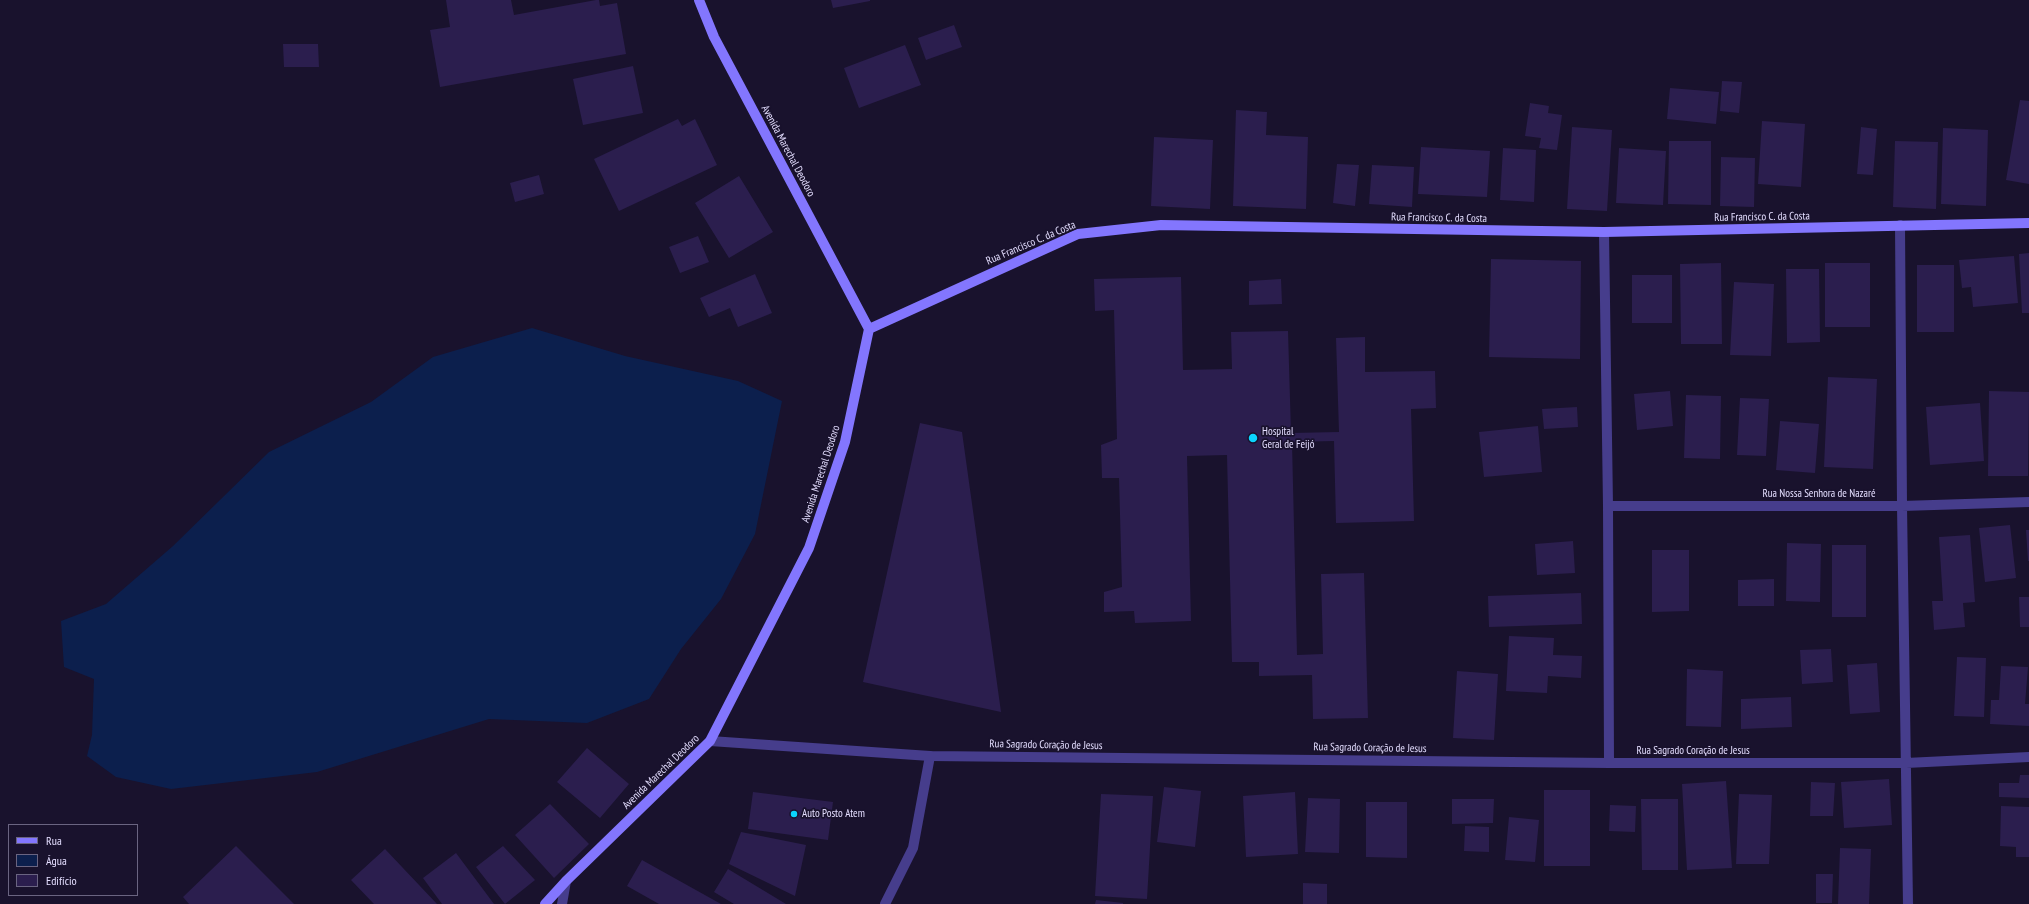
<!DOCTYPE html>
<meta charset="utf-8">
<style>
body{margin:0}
#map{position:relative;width:2029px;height:904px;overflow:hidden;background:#19122d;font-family:"PT Sans Narrow",sans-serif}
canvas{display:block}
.legend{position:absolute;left:8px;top:824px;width:130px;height:72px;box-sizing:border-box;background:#19122d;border:1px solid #6a6481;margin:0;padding:5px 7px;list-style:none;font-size:12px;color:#e4deff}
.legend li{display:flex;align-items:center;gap:8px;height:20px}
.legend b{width:20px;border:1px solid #6a6481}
</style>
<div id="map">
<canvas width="2029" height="904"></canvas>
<ul class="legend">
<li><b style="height:5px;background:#8376fe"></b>Rua</li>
<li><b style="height:11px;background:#0c1f4d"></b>Água</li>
<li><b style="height:11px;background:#2b1e4e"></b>Edifício</li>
</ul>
</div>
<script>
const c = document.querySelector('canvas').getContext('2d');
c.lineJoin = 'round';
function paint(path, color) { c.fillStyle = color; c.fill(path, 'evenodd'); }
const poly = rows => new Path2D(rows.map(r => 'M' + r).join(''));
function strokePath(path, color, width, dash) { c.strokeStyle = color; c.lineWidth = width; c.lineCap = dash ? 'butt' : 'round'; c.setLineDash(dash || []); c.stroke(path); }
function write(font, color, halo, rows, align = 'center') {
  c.font = font + ' "PT Sans Narrow",sans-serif'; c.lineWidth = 3.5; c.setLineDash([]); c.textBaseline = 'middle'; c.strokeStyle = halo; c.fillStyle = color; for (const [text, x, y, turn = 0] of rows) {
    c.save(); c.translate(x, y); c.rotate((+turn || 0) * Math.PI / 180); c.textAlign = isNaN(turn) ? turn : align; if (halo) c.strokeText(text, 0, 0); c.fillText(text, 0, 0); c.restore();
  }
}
const water = poly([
 [532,328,625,356,738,381,782,401,755,534,721,599,681,649,649,699,587,723,489,719,317,772,171,789,116,777,87,756,92,735,94,679,64,667,61,621,106,604,173,546,269,452,371,402,433,357]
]);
const building = poly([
 [446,0,511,0,514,15,596,0,599,0,600,6,617,3,626,54,440,87,430,30,450,27],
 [831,0,870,0,870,1,833,8],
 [954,25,962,47,926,60,918,38],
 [283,44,318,44,319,67,284,67],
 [905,45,921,85,859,108,844,68],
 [633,66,643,113,583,125,573,79],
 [1722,81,1742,82,1739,113,1720,111],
 [1670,88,1719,92,1716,124,1667,119],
 [2020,100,2029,101,2029,184,2006,180],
 [1530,103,1549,106,1548,113,1562,115,1557,150,1539,148,1541,138,1525,136],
 [1236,110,1267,112,1266,135,1308,137,1306,209,1233,206],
 [678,119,682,126,695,119,717,165,619,211,594,159],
 [1762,121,1805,124,1801,187,1758,184],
 [1572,127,1612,130,1607,211,1567,209],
 [1861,127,1877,129,1873,175,1857,174],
 [1943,128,1988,130,1986,206,1941,204],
 [1154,137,1213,140,1210,209,1151,206],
 [1669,141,1711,141,1711,205,1668,204],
 [1895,141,1938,142,1936,209,1893,207],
 [1421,147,1490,151,1487,197,1418,194],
 [1503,148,1536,150,1534,202,1500,200],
 [1619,148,1666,151,1663,205,1616,203],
 [1721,157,1755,158,1754,207,1720,206],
 [1337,164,1359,165,1355,206,1333,203],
 [1372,165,1414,167,1412,207,1369,204],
 [539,175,544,194,515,202,510,183],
 [739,176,773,232,729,258,695,203],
 [698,236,709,262,680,273,669,247],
 [2029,253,2029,313,2022,313,2019,254],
 [2014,256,2018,303,1973,307,1971,287,1962,288,1959,260],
 [1491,259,1581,261,1580,359,1489,357],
 [1721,263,1722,344,1681,344,1680,264],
 [1825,263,1870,263,1870,327,1825,327],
 [1917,265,1954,265,1954,332,1917,332],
 [1786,269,1819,269,1820,342,1787,343],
 [755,274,772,313,738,327,730,308,709,317,700,298],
 [1632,275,1672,275,1672,323,1632,323],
 [1181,277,1183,370,1232,369,1231,332,1288,331,1291,433,1339,432,1336,338,1365,337,1365,372,1435,371,1436,408,1411,409,1414,521,1336,523,1334,441,1292,442,1297,655,1323,654,1321,574,1364,573,1368,718,1313,719,1312,675,1259,676,1259,662,1232,662,1227,455,1187,456,1191,621,1135,623,1134,611,1104,612,1104,592,1122,587,1119,478,1102,478,1101,445,1117,439,1114,310,1095,311,1094,279],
 [1281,279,1282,304,1249,305,1249,281],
 [1734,282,1774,284,1771,356,1730,355],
 [1828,377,1877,379,1873,469,1824,467],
 [1670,391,1673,426,1637,430,1634,394],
 [1989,391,2029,392,2028,476,1988,476],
 [1686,395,1721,396,1720,459,1684,458],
 [1740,398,1769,399,1766,456,1737,455],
 [1980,403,1984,461,1930,465,1926,407],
 [1577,407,1578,427,1544,429,1542,409],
 [1780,421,1819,424,1815,473,1776,470],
 [920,423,962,432,1001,712,863,682],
 [1538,426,1542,472,1484,477,1479,432],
 [2010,525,2016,578,1985,582,1979,528],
 [2026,530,2029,530,2029,561,2028,561],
 [1970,535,1975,602,1963,603,1965,627,1934,630,1932,601,1943,601,1939,537],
 [1573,541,1575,573,1537,575,1535,544],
 [1787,543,1821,544,1820,602,1786,601],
 [1832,545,1866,545,1866,617,1832,617],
 [1652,550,1689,550,1689,611,1652,612],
 [1774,579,1774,606,1738,606,1738,580],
 [1581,593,1582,624,1489,627,1488,596],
 [2019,597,2029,597,2029,627,2020,627],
 [1509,636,1554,638,1553,655,1582,656,1581,678,1548,676,1547,693,1506,691],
 [1831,649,1833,682,1802,684,1800,650],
 [1957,657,1986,658,1984,717,1954,716],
 [1877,663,1880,712,1850,714,1847,665],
 [2001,666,2028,667,2025,704,2029,704,2029,726,1990,724,1991,700,1999,700],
 [1687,669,1723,671,1721,727,1686,726],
 [1457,671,1498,674,1494,740,1453,738],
 [1791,697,1792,727,1741,729,1741,699],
 [587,748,629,784,600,818,557,782],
 [2020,775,2029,775,2029,798,1999,797,1999,783,2019,783],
 [1889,779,1892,825,1844,828,1841,782],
 [1726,781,1732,868,1687,870,1682,784],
 [1811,782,1835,783,1833,816,1810,816],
 [1164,787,1201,791,1195,847,1157,842],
 [1544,790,1590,790,1590,866,1544,866],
 [753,792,833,802,828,840,748,829],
 [1295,792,1298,854,1246,857,1243,796],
 [1101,794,1153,796,1147,899,1095,896],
 [1739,794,1772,795,1769,864,1736,864],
 [1308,798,1340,799,1339,853,1305,852],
 [1452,799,1494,799,1493,823,1452,824],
 [1641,799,1678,799,1678,870,1642,870],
 [1366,802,1407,802,1407,858,1366,857],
 [550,804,589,844,554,878,515,835],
 [1610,805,1636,806,1635,832,1609,831],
 [2001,806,2029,807,2029,857,2016,857,2016,847,2000,846],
 [1509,817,1539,820,1535,862,1505,860],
 [1465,826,1489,827,1489,852,1464,851],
 [741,832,806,845,795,896,729,864],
 [236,846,294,904,189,904,183,897],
 [503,846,535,880,505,904,476,867],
 [1840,848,1871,849,1869,904,1838,904],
 [385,849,437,904,374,904,351,880],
 [456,853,494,904,442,904,423,878],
 [642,860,721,904,659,904,627,886],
 [728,869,786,904,734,904,714,892],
 [1816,874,1833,874,1832,903,1816,903],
 [1303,883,1327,884,1327,904,1303,904],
 [1096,900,1123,903,1123,904,1095,904]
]);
const lane = poly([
 [885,904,913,848,930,756]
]);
const street = poly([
 [1900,225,1902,506,1908,904],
 [1604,232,1608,506,1609,763],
 [1608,506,1902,506,2029,502],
 [710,741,930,756,1609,763,1906,763,2029,757],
 [562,904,566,881]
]);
const secondary = poly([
 [869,329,1078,234,1161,225,1604,232,2029,223],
 [545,904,566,881,710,741,809,548,845,442,869,329,714,37,699,0]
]);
const markers = [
 [1253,438,5,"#0bd4fe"],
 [794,814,4,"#0bd4fe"]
];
const streetNames = [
 ["Avenida Marechal Deodoro",788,151,62],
 ["Rua Francisco C. da Costa",1762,217,-1],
 ["Rua Francisco C. da Costa",1439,218,1],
 ["Rua Francisco C. da Costa",1031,243,-23],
 ["Avenida Marechal Deodoro",821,474,-72],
 ["Rua Nossa Senhora de Nazaré",1819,494],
 ["Rua Sagrado Coração de Jesus",1046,745,1],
 ["Rua Sagrado Coração de Jesus",1370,748,1],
 ["Rua Sagrado Coração de Jesus",1693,751],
 ["Avenida Marechal Deodoro",661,772,-44]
];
const poiNames = [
 ["Hospital",1262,432],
 ["Geral de Feijó",1262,445],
 ["Auto Posto Atem",802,814]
];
paint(water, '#0c1f4d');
paint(building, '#2b1e4e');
strokePath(lane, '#463d8c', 10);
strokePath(street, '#463d8c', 10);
strokePath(secondary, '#8376fe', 10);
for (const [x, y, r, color] of markers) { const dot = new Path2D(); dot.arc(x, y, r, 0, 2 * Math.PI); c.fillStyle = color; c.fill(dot); strokePath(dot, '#19122d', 1.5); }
write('11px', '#e4deff', '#19122d', streetNames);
write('11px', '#e4deff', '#19122d', poiNames, 'left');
</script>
